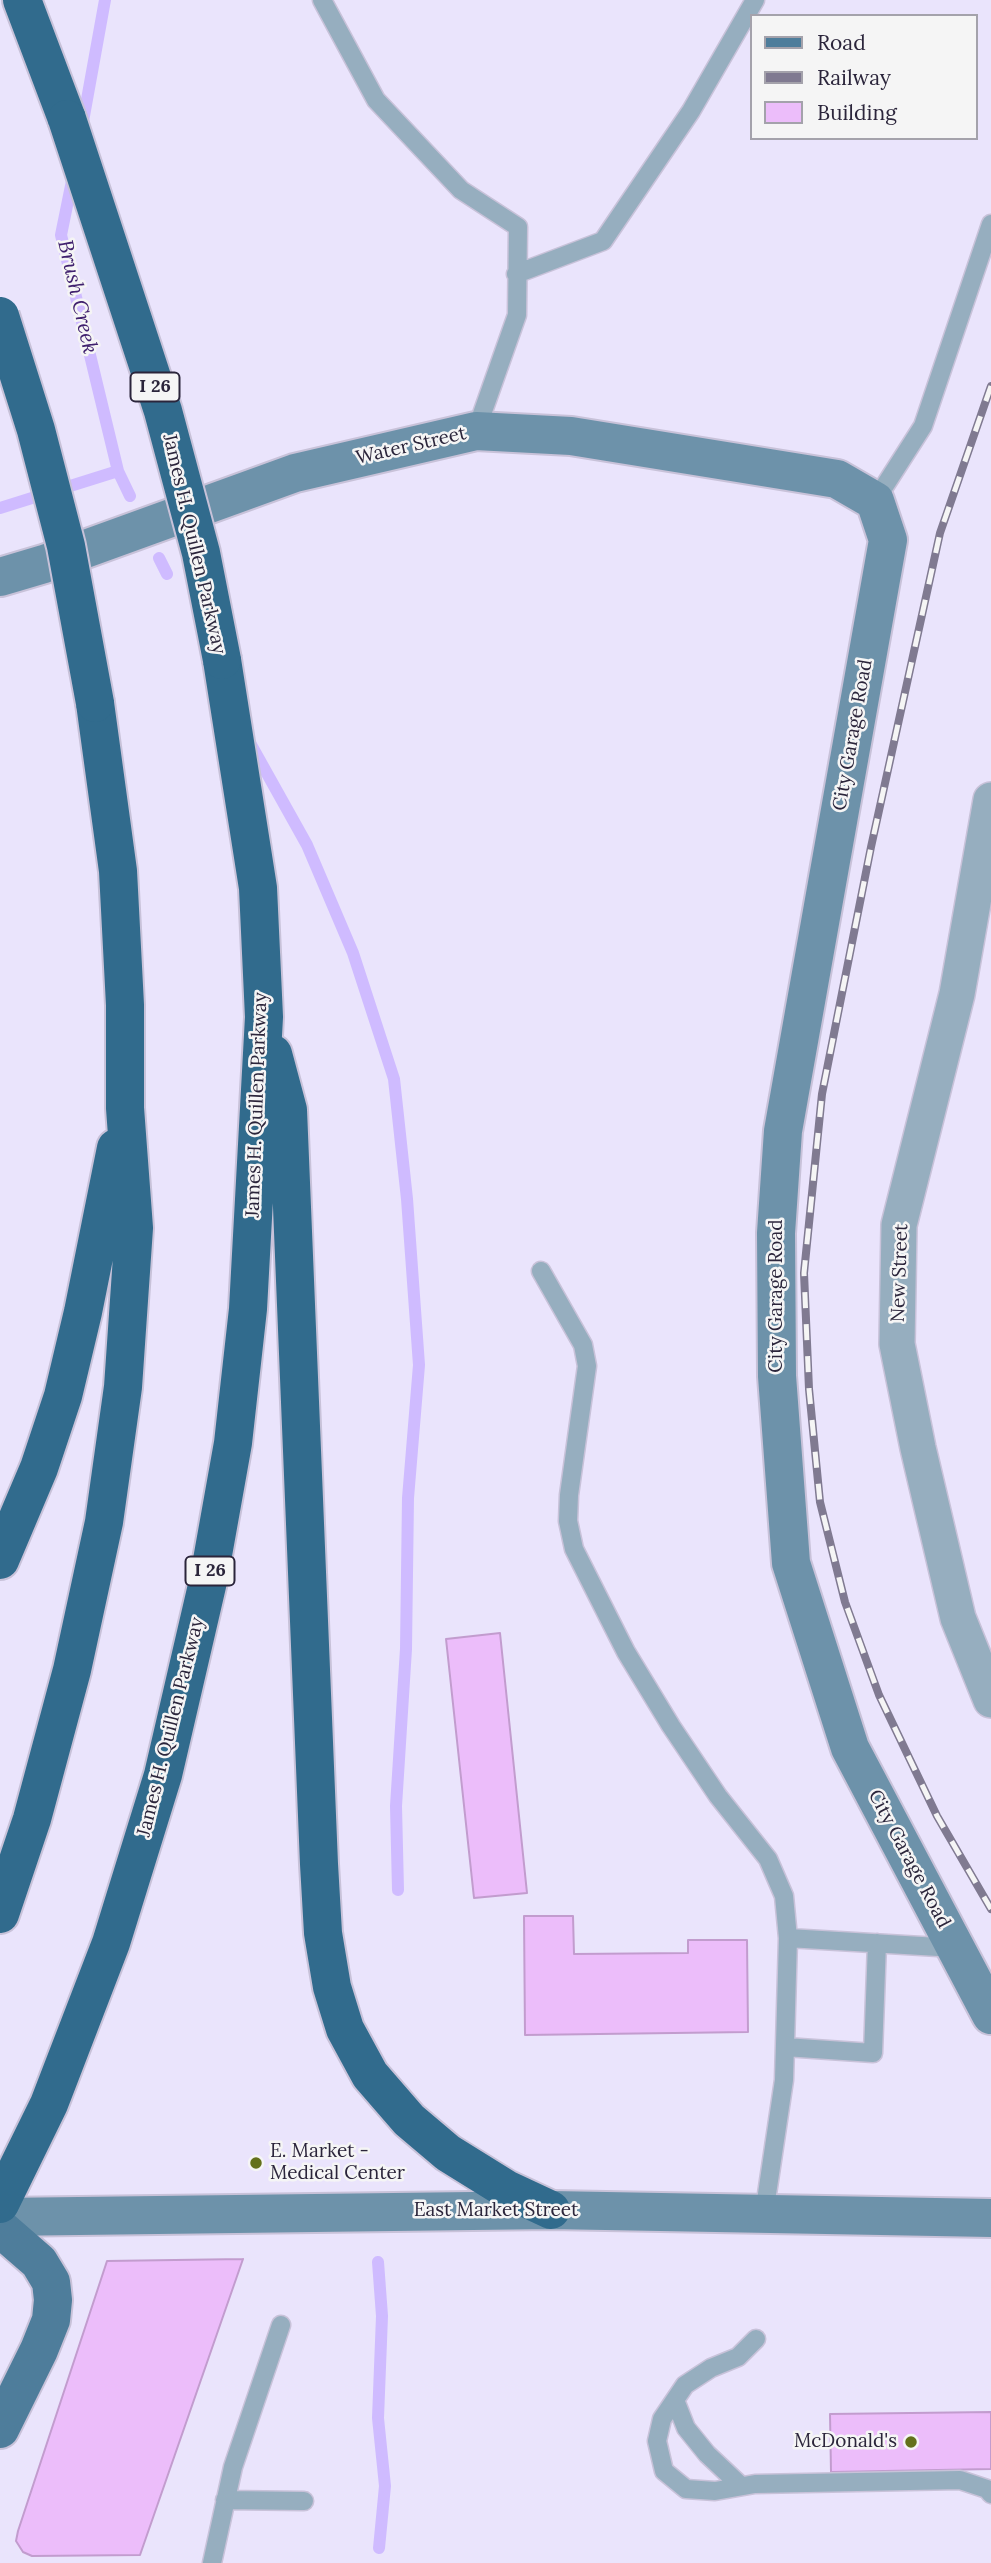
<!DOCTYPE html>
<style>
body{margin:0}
#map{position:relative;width:991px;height:2563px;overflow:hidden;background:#eae4fc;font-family:Lora,serif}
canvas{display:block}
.legend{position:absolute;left:750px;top:14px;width:228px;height:126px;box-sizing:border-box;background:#f5f5f5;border:2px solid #a4a2ab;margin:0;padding:9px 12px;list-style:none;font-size:21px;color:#2b253b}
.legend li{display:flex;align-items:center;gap:14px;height:35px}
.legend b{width:35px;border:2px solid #a4a2ab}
</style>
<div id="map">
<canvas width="991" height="2563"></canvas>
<ul class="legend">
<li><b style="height:9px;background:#4e7d9b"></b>Road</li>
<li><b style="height:9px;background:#807a91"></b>Railway</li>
<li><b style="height:19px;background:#ecbdfa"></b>Building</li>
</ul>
</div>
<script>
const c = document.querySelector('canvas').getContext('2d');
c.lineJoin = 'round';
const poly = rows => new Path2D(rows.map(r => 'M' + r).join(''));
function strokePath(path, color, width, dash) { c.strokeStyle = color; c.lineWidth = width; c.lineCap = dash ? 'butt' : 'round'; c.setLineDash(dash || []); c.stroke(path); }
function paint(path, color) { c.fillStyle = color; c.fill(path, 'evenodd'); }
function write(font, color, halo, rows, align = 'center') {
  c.font = font + ' Lora,serif'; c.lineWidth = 5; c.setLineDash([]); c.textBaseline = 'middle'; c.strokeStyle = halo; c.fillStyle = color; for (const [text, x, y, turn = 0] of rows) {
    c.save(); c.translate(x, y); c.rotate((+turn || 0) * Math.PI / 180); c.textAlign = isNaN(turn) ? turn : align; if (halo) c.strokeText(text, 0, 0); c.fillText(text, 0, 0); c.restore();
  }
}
const stream = poly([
 [82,127,105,0],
 [73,176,61,235,118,471,130,496],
 [0,508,118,471],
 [159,558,167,574],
 [250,743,307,845,353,953,394,1079,407,1199,419,1365,408,1498,406,1649,396,1806,398,1890],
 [378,2262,382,2316,378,2418,385,2486,379,2548]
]);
const building = poly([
 [500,1633,527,1893,474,1898,446,1639,500,1633],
 [524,1916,573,1916,574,1954,688,1953,688,1940,747,1940,748,2032,525,2035,524,1916],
 [243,2259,140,2555,32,2556,23,2552,16,2541,18,2531,107,2261,243,2259],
 [991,2412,991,2469,831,2472,830,2414,991,2412]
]);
const lane = poly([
 [322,0,376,100,461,190,518,227,517,315,476,431],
 [516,274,603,241,691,111,755,0],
 [875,501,923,426,991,224],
 [541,1271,583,1345,587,1366,569,1495,568,1521,574,1549,626,1652,671,1726,718,1796,768,1859,784,1896,788,1938],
 [785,2047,873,2053,877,1943],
 [764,2214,784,2080,788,1938,955,1948],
 [756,2339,738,2357,711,2368,685,2385,662,2419,657,2441,664,2471,686,2489,715,2491,755,2484,960,2480,987,2489,991,2494],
 [675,2400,686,2428,707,2454,741,2486],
 [225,2500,304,2501],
 [212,2563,233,2467,281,2325]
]);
const street = poly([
 [991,800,957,994,899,1225,897,1344,918,1448,958,1618,991,1700]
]);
const secondary = poly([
 [0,577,44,564,295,473,476,431,571,436,837,479,875,501,888,540,783,1131,776,1233,777,1376,791,1563,850,1748,991,2015],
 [0,2217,551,2210,991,2218]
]);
const primary = poly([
 [0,2228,39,2262,51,2282,53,2300,51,2320,39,2350,0,2429]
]);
const highway = poly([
 [22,0,67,119],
 [273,1054,288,1110,319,1864,323,1933,332,1987,345,2029,370,2075,409,2120,448,2153,506,2189,551,2210],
 [0,1560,39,1468,63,1396,83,1312,116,1148],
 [0,1914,32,1819,72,1670,104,1522,123,1387,134,1228,125,1108,125,1005,118,871,95,703],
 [0,2204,49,2104,111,1943,163,1775,209,1577,233,1443,248,1309,264,1017,258,888,222,660]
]);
const rail = poly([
 [991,386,940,533,871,847,822,1094,804,1273,809,1389,820,1502,845,1602,879,1695,937,1816,991,1909]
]);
const highwayBridge = poly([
 [67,119,163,411,201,553,222,660],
 [0,316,36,430,66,546,95,703]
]);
const markers = [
 [256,2163,7,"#63701b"],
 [911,2442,7,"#63701b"]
];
const shields = [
 [155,387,49],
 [210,1571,49]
];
const shieldNames = [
 ["I 26",155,387],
 ["I 26",210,1571]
];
const streetNames = [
 ["Water Street",411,446,-13],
 ["James H. Quillen Parkway",194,544,77],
 ["City Garage Road",853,735,-80],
 ["James H. Quillen Parkway",257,1105,-88],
 ["New Street",900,1273,-88],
 ["City Garage Road",777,1296,-90],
 ["James H. Quillen Parkway",171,1727,-76],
 ["City Garage Road",909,1859,62],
 ["East Market Street",496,2211]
];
const poiNames = [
 ["E. Market -",270,2152],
 ["Medical Center",270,2174],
 ["McDonald's",897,2442,"right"]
];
const waterNames = [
 ["Brush Creek",77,297,77]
];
strokePath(stream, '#cfbbff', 12);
paint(building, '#ecbdfa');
strokePath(building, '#c29cce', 2);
strokePath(lane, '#c8c2d9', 21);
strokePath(street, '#c8c2d9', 38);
strokePath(secondary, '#c8c2d9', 42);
strokePath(primary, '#c8c2d9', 42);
strokePath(highway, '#c8c2d9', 42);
strokePath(lane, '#96aebf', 18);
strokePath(street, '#96aebf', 35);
strokePath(secondary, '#6d92aa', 38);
strokePath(primary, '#4e7d9b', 38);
strokePath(highway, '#316b8d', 38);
strokePath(rail, '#807a91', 8);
strokePath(rail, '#f5f5f5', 5, [16]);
strokePath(highwayBridge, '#c8c2d9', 42, []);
strokePath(highwayBridge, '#316b8d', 38);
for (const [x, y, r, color] of markers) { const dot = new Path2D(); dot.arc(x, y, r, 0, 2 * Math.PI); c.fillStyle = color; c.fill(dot); strokePath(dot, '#f5f5f5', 2.5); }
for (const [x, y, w] of shields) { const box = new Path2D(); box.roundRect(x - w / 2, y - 14.5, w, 29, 5); c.fillStyle = '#f5f5f5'; c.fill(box); strokePath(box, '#2b253b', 2); }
write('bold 18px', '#2b253b', null, shieldNames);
write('19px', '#2b253b', '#f5f5f5', streetNames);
write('19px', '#2b253b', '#f5f5f5', poiNames, 'left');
write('italic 21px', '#40216e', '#f5f5f5', waterNames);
</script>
